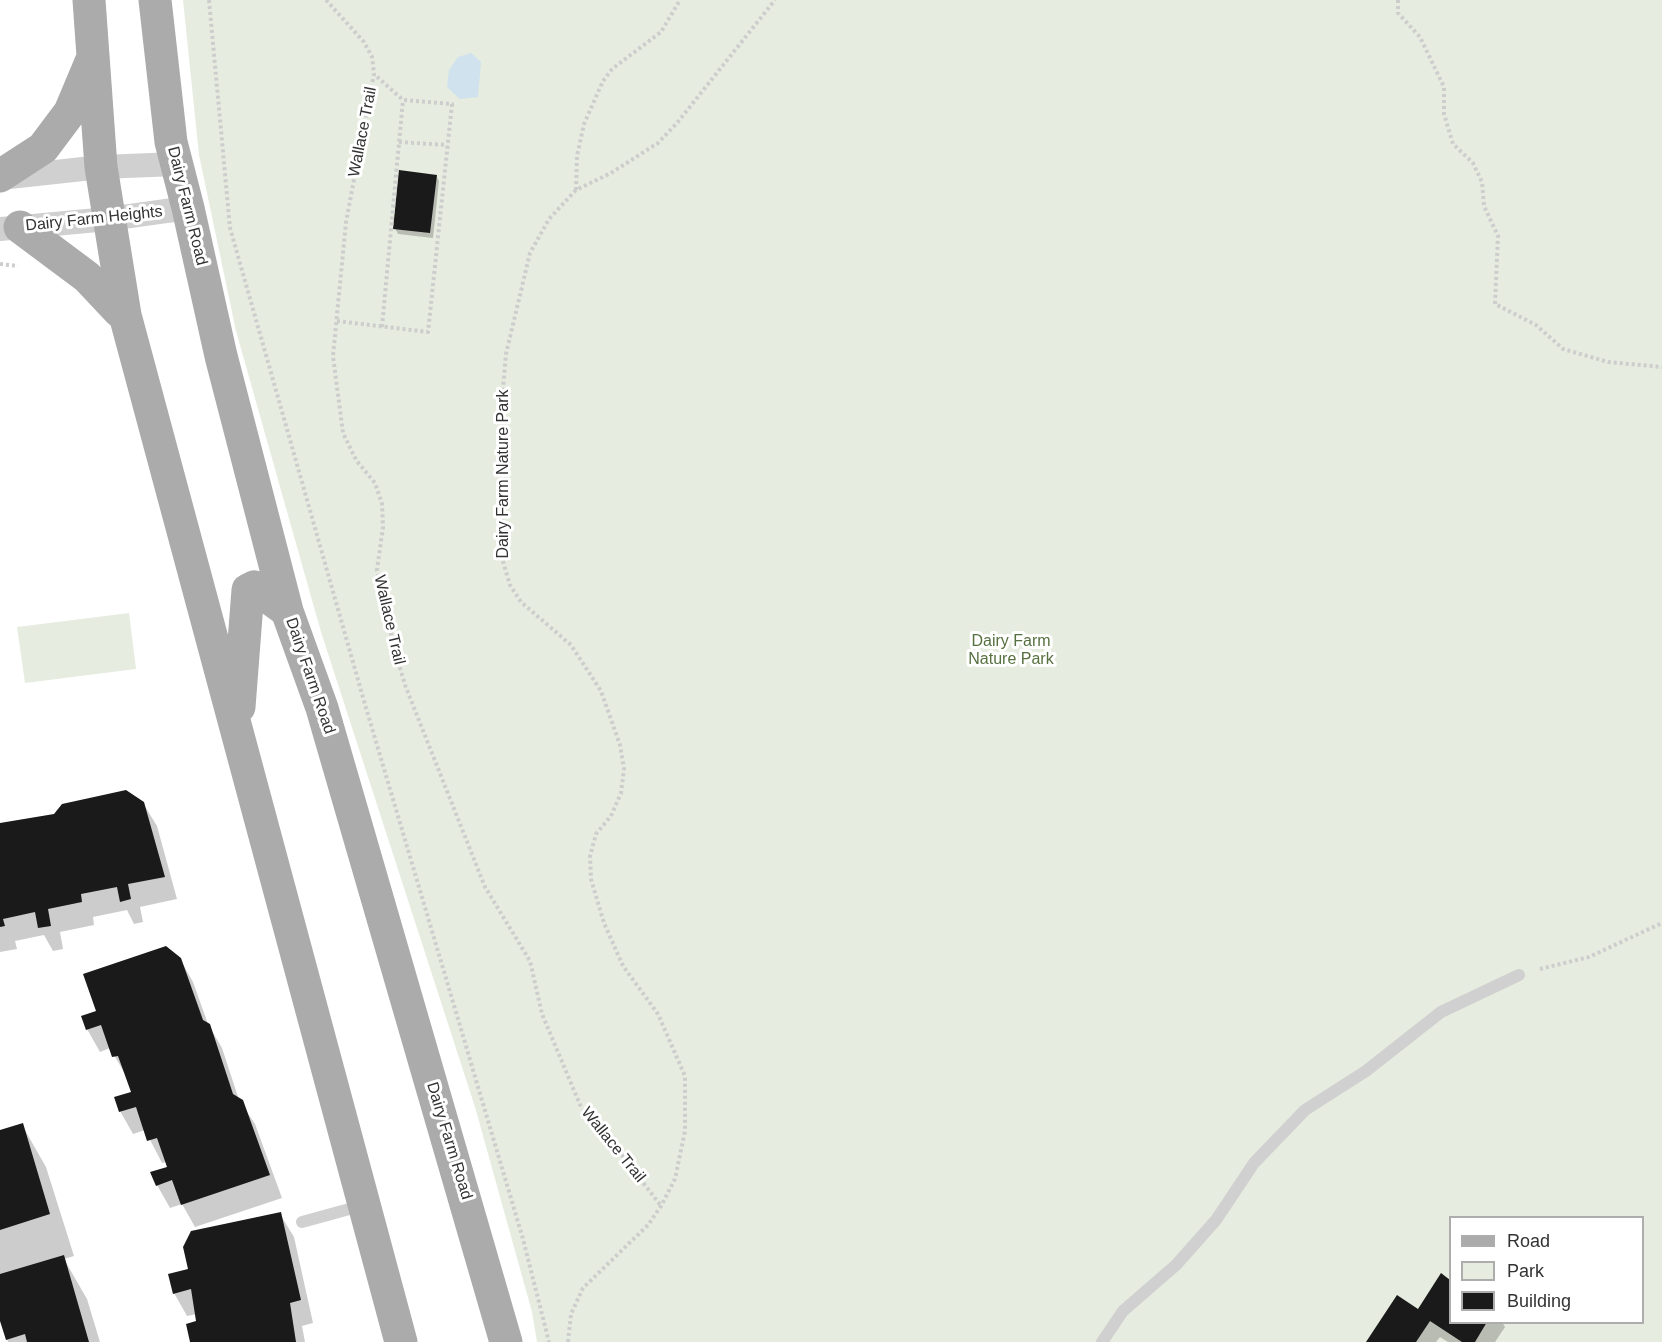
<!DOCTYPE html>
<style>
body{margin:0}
#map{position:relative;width:1662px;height:1342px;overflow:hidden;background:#fff;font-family:Arial,sans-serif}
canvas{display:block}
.legend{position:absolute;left:1449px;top:1216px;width:195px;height:108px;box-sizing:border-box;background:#fff;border:2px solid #adadad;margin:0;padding:8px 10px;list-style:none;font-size:18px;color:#333}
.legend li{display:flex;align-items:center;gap:12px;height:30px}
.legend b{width:30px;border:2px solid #adadad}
</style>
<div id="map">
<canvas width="1662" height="1342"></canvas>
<ul class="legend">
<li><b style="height:8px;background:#ababab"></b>Road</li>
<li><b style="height:16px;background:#e6ecdf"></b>Park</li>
<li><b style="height:16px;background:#1a1a1a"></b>Building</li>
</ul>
</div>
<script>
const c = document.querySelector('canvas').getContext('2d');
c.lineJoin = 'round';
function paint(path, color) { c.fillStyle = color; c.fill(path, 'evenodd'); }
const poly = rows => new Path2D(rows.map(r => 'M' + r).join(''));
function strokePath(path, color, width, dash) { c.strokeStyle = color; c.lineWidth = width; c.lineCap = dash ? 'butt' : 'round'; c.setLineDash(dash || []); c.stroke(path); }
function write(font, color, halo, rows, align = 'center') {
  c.font = font + ' Arial,sans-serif'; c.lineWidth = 6; c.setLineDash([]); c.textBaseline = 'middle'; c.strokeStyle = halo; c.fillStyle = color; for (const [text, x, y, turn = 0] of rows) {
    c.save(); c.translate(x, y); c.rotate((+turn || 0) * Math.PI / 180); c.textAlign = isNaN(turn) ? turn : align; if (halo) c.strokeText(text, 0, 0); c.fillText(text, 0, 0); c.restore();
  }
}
const green = poly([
 [183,0,1662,0,1662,1342,537,1342,532,1312,475,1107,321,632,236,331,199,155],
 [1450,1218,1642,1218,1642,1322,1450,1322],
 [129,613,136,669,25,683,17,627]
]);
const water = poly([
 [471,53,481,62,478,97,460,99,447,87,449,70,458,57]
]);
const shadow = poly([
 [436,176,439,181,433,238,398,234,395,228],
 [143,803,157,826,177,899,140,907,143,922,134,924,127,910,93,917,94,925,60,932,63,949,53,951,44,935,15,941,17,949,0,952,0,825],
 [180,959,193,982,208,1024,222,1048,239,1100,255,1124,282,1198,195,1227,182,1204,170,1208,157,1185,168,1167,166,1162,162,1163,145,1130,133,1134,120,1111,133,1093,128,1079,110,1048,100,1052,87,1029,98,1012],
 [22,1125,46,1167,74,1256,64,1259,87,1299,100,1342,8,1342,7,1339,0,1316,0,1132],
 [280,1214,294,1237,313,1323,302,1326,305,1342,191,1342,198,1322,197,1314,187,1316,174,1293,190,1270],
 [1441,1275,1450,1282,1450,1322,1502,1322,1505,1327,1495,1342,1448,1342,1440,1337,1436,1342,1368,1342,1419,1311]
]);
const building = poly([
 [399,170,437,175,430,233,393,229],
 [126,790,144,802,165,877,128,884,131,899,120,902,117,887,81,894,82,902,48,909,51,926,38,928,35,912,3,919,5,926,0,927,0,823,54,814,62,804],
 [166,946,181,958,203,1020,210,1024,233,1094,243,1100,270,1175,181,1205,172,1180,156,1186,150,1172,167,1167,157,1138,147,1141,136,1107,119,1112,114,1097,131,1092,118,1056,112,1057,101,1025,86,1030,81,1016,96,1011,83,974],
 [23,1123,50,1214,0,1230,0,1130],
 [281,1212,301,1300,290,1303,296,1342,190,1342,186,1324,196,1321,191,1289,173,1294,168,1274,188,1269,183,1247,191,1231],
 [64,1255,89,1342,27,1342,25,1334,6,1340,0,1321,0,1274],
 [1441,1273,1450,1280,1450,1322,1487,1322,1475,1342,1462,1342,1430,1321,1416,1342,1366,1342,1397,1295,1418,1309]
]);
const path = poly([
 [209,0,230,228,364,701,523,1239,549,1342],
 [326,0,364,42,372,57,374,74,346,222,333,356,343,433,356,460,375,483,382,504,383,527,377,570,395,651,405,685,485,887,530,961,542,1014,581,1107,619,1151,661,1206],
 [1398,0,1398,13,1420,37,1444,87,1444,114,1453,144,1473,163,1482,182,1484,206,1498,236,1495,304,1536,325,1563,349,1608,362,1662,367],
 [399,142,447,145],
 [576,190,577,156,584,124,603,81,612,69,661,32,680,0],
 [0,264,18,266],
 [337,321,428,332,452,104,403,100,374,74],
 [382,327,403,100],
 [1540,969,1589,957,1662,923],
 [568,1342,571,1314,583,1288,648,1225,661,1206,675,1179,685,1131,685,1076,658,1014,623,966,604,923,591,879,590,856,596,834,611,816,621,793,624,769,620,745,601,691,571,645,521,602,510,585,502,558,502,515,507,468,502,400,506,354,530,253,549,219,576,190,611,173,658,143,677,123,775,0]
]);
const service = poly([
 [302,1222,364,1205],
 [1102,1342,1123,1311,1176,1265,1216,1220,1254,1163,1305,1110,1366,1071,1441,1012,1519,975]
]);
const minor = poly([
 [0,178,101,167,177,164],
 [0,229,108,219,188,208]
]);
const primary = poly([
 [89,0,101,167,125,315,401,1342],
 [155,0,171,142,188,208,221,356,287,611,322,708,506,1342],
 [0,176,43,148,70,112,91,62],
 [20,227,87,277,119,311,125,315],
 [239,707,248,590,254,587,287,611]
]);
const streetNames = [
 ["Wallace Trail",363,132,-79],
 ["Dairy Farm Road",187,206,76],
 ["Dairy Farm Heights",94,219,-6],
 ["Dairy Farm Nature Park",504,474,-90],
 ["Wallace Trail",389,620,77],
 ["Dairy Farm Road",310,676,71],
 ["Dairy Farm Road",449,1141,73],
 ["Wallace Trail",613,1145,51]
];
const parkNames = [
 ["Dairy Farm",1011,642],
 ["Nature Park",1011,660]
];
paint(green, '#e6ecdf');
paint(water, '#cfe2ee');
paint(shadow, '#0003');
paint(building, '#1a1a1a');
strokePath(path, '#cdcdcd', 4, [3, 3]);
strokePath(service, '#d0d0d0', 12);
strokePath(minor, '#d0d0d0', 24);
strokePath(primary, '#ababab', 33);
write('16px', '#333', '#fff', streetNames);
write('16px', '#56703f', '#fff', parkNames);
</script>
